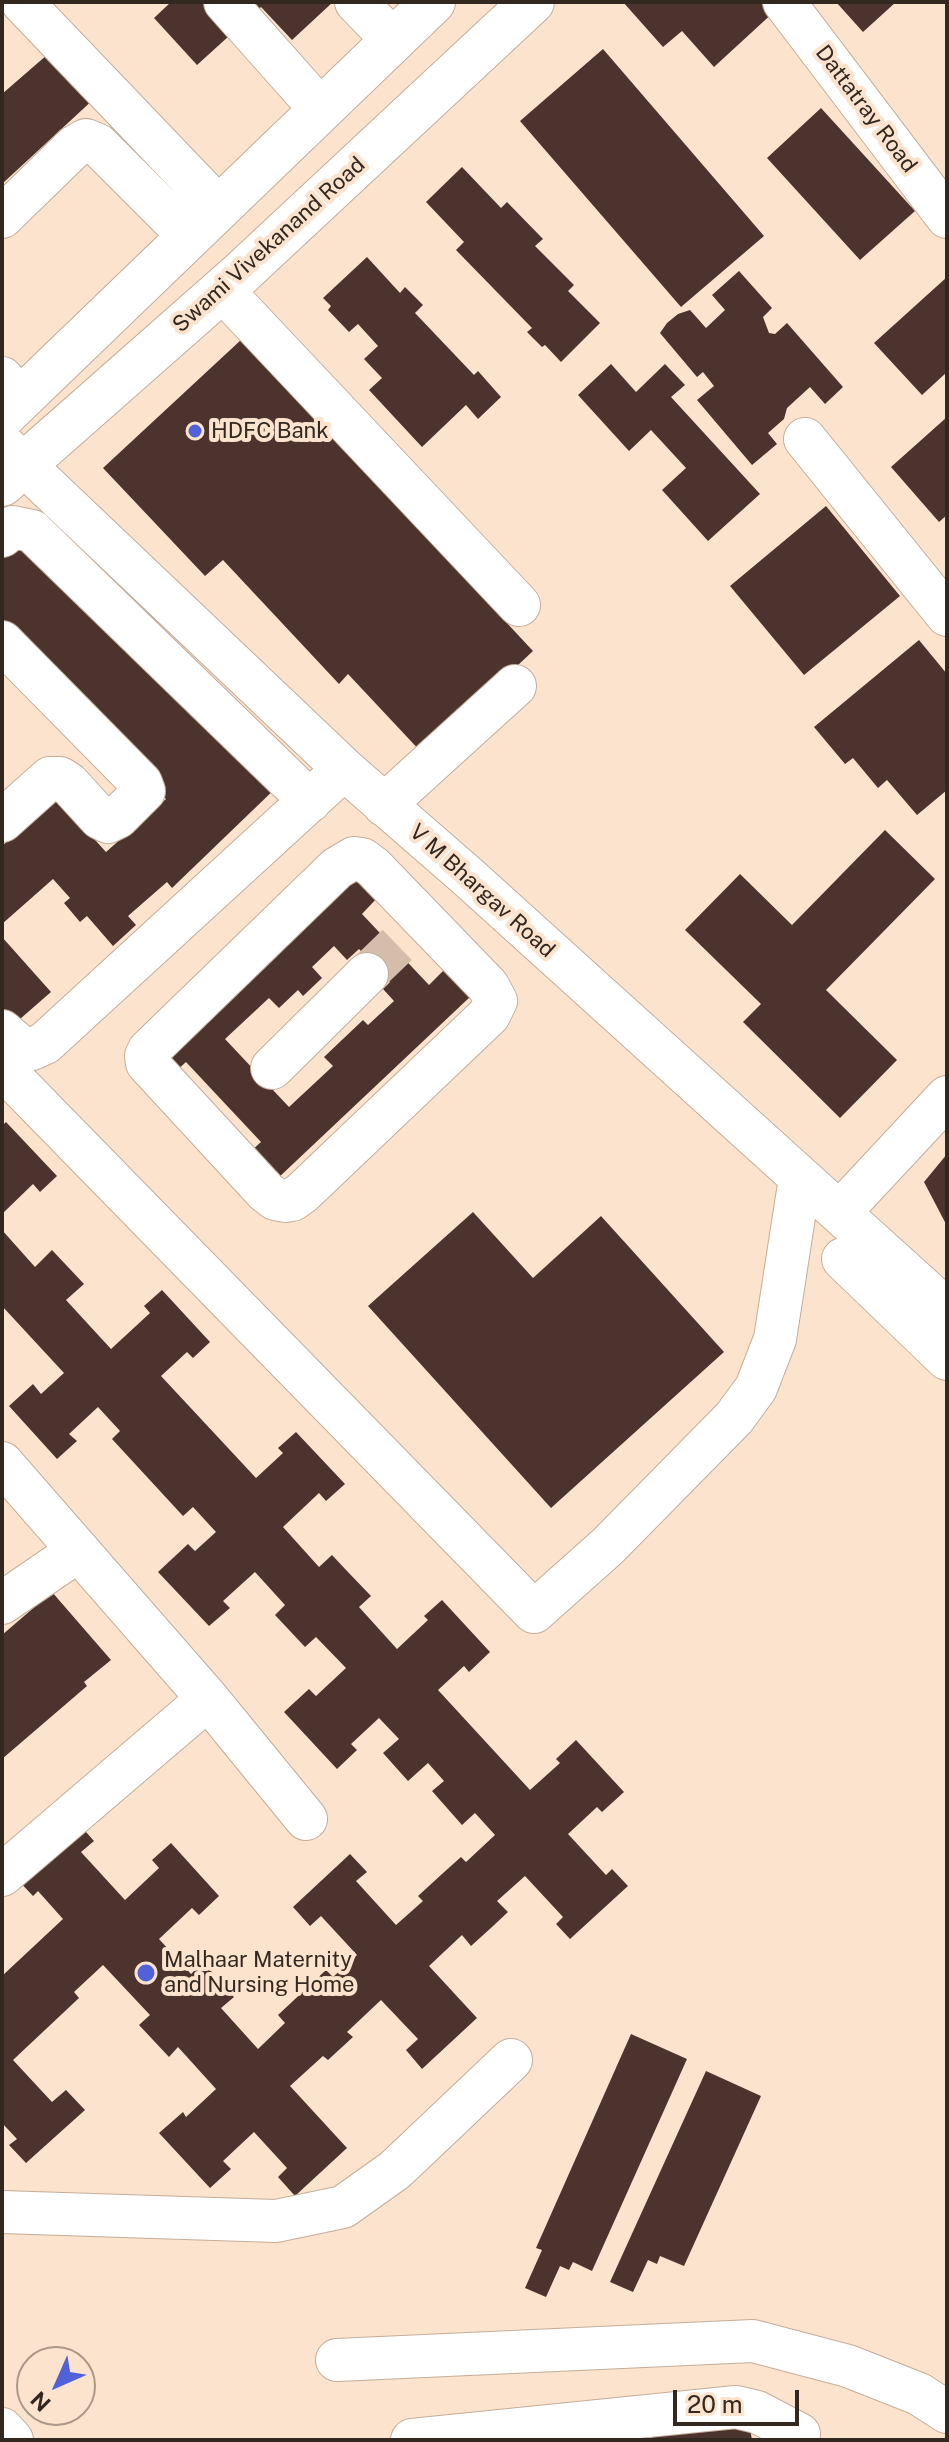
<!DOCTYPE html>
<style>
body{margin:0}
#map{position:relative;width:949px;height:2442px;overflow:hidden;background:#fce3ce;font-family:"Public Sans",sans-serif}
canvas{display:block}
.frame{position:absolute;inset:0;border:4px solid #322820;pointer-events:none}
.north{position:absolute;left:16px;top:2346px;width:80px;height:80px;box-sizing:border-box;background:#fce3ce;border:2px solid #ab9888;border-radius:50%;rotate:225deg;font-size:22px;font-weight:700;line-height:32px;text-align:center;color:#322820}
.north::after{content:'';display:block;margin:auto;width:28px;height:36px;background:#5162d8;clip-path:polygon(50% 0,100% 100%,50% 72%,0 100%)}
.scale{position:absolute;left:673px;top:2390px;width:126px;height:36px;box-sizing:border-box;border:4px solid #322820;border-top:0;padding-left:10px;font-size:24px;line-height:28px;white-space:nowrap;color:#322820;-webkit-text-stroke:6px #fce3ce;paint-order:stroke}
</style>
<div id="map">
<canvas width="949" height="2442"></canvas>
<div class="frame"></div>
<div class="north">N</div>
<div class="scale">20 m</div>
</div>
<script>
const c = document.querySelector('canvas').getContext('2d');
c.lineJoin = 'round';
function paint(path, color) { c.fillStyle = color; c.fill(path, 'evenodd'); }
const poly = rows => new Path2D(rows.map(r => 'M' + r).join(''));
function strokePath(path, color, width, dash) { c.strokeStyle = color; c.lineWidth = width; c.lineCap = dash ? 'butt' : 'round'; c.setLineDash(dash || []); c.stroke(path); }
function write(font, color, halo, rows, align = 'center') {
  c.font = font + ' "Public Sans",sans-serif'; c.lineWidth = 8; c.setLineDash([]); c.textBaseline = 'middle'; c.strokeStyle = halo; c.fillStyle = color; for (const [text, x, y, turn = 0] of rows) {
    c.save(); c.translate(x, y); c.rotate((+turn || 0) * Math.PI / 180); c.textAlign = isNaN(turn) ? turn : align; if (halo) c.strokeText(text, 0, 0); c.fillText(text, 0, 0); c.restore();
  }
}
const building = poly([
 [171,2,333,2,292,40,261,7,197,65,154,18],
 [623,2,769,2,776,10,714,67,682,31,663,47],
 [836,2,896,2,863,32],
 [55,48,96,97,2,184,2,94],
 [603,49,764,236,681,307,520,121],
 [821,108,915,211,860,260,767,158],
 [462,167,501,208,507,202,543,239,535,246,574,285,568,291,600,323,561,362,545,345,542,347,527,332,532,328,456,250,464,242,426,202],
 [367,257,400,293,405,287,423,305,415,313,474,375,478,371,501,397,478,419,466,405,422,447,369,390,382,378,364,359,378,346,358,324,349,332,328,310,331,306,323,298],
 [739,271,772,308,763,317,769,333,775,334,787,323,843,387,825,404,810,387,787,408,784,419,768,433,777,444,752,465,697,400,714,386,703,372,697,377,660,333,667,323,678,314,690,310,706,328,725,310,712,295],
 [947,277,947,372,922,395,874,343],
 [242,339,533,651,423,754,348,674,339,684,223,560,205,576,103,468],
 [611,364,636,392,665,364,685,385,671,397,760,494,708,541,662,490,686,468,651,430,629,451,578,395],
 [947,417,947,515,939,522,891,467],
 [826,506,900,596,804,675,730,586],
 [21,529,280,784,172,888,167,882,128,916,136,925,113,946,87,916,80,922,64,903,70,898,53,879,2,924,2,846,57,798,106,852,166,799,2,623,2,546],
 [919,640,947,674,947,790,917,815,887,780,878,788,853,758,845,764,814,727],
 [885,830,935,879,826,990,897,1060,840,1118,743,1022,761,1004,685,930,740,874,792,925],
 [354,872,378,897,362,914,429,985,446,968,471,996,276,1180,250,1152,261,1142,186,1062,175,1072,159,1056],
 [334,946,347,960,359,949,390,982,383,989,394,1001,368,1025,363,1020,324,1057,333,1066,289,1107,225,1039,269,998,279,1008,298,990,303,996,322,978,312,967],
 [2,937,51,992,12,1026,2,1014],
 [6,1122,57,1176,40,1192,33,1184,2,1214,2,1126],
 [947,1154,947,1226,924,1182],
 [473,1212,533,1278,601,1216,724,1352,551,1508,368,1306],
 [2,1230,35,1267,52,1250,84,1284,66,1300,111,1349,150,1313,144,1306,162,1290,210,1342,193,1358,187,1352,161,1376,256,1478,283,1453,278,1448,296,1432,345,1484,326,1501,319,1493,283,1527,319,1567,332,1555,347,1571,371,1596,359,1607,397,1649,428,1620,424,1616,442,1600,490,1652,469,1672,464,1666,438,1690,530,1790,560,1763,556,1759,576,1740,624,1792,602,1812,597,1807,568,1834,606,1875,612,1869,628,1886,570,1939,556,1924,563,1917,525,1876,497,1901,508,1912,492,1927,471,1946,462,1935,429,1966,477,2018,422,2069,406,2050,418,2039,381,2000,347,2032,353,2037,328,2060,323,2056,290,2086,347,2148,295,2196,278,2177,287,2168,254,2132,223,2161,231,2169,210,2188,159,2133,183,2112,186,2117,216,2089,178,2047,169,2057,139,2025,150,2015,103,1965,74,1992,79,1998,13,2060,52,2102,66,2090,85,2110,26,2163,9,2145,17,2139,2,2123,2,1976,63,1919,38,1891,33,1896,17,1879,78,1823,94,1841,81,1852,125,1900,159,1868,152,1860,171,1843,219,1896,199,1915,192,1908,159,1939,191,1974,203,1962,234,1997,221,2008,258,2049,285,2023,278,2015,326,1970,333,1977,357,1955,321,1916,310,1926,293,1907,350,1854,367,1872,356,1881,396,1925,423,1901,418,1896,442,1874,461,1857,466,1862,495,1835,475,1813,462,1825,432,1791,444,1781,428,1763,408,1781,383,1753,399,1739,379,1718,351,1744,357,1750,337,1769,284,1712,309,1689,316,1696,346,1668,316,1637,305,1647,275,1615,285,1605,255,1572,223,1601,230,1608,209,1626,158,1572,188,1544,195,1551,216,1532,193,1507,183,1516,112,1439,120,1431,98,1407,69,1434,77,1441,57,1459,9,1406,33,1384,41,1394,64,1373,2,1306],
 [52,1592,111,1660,84,1682,87,1686,2,1759,2,1635],
 [631,2034,687,2059,592,2271,573,2262,569,2270,560,2266,546,2297,525,2288,542,2250,536,2248],
 [706,2071,761,2096,684,2266,660,2256,657,2264,648,2260,633,2292,610,2282],
 [748,2417,752,2440,652,2440,651,2433]
]);
const minorTunnel = poly([
 [367,974,398,944]
]);
const minor = poly([
 [22,2,219,208],
 [225,2,321,110],
 [356,2,393,40],
 [784,2,947,217],
 [2,217,74,147,86,140,98,145,190,237],
 [222,290,519,605],
 [2,378,21,399],
 [805,439,947,615],
 [2,444,344,769,467,876,947,1310],
 [2,536,13,527,32,531,310,801],
 [2,642,141,783,144,791,118,817,108,822,100,818,68,783,60,778,50,778,2,821],
 [384,805,515,686],
 [354,858,362,859,373,867,488,986,496,1001,489,1015,302,1193,292,1200,285,1201,275,1199,266,1192,147,1063,146,1056,149,1050,337,868,354,858],
 [2,1031,22,1048,32,1049,45,1043,344,769],
 [2,1068,534,1612,608,1546,734,1418,756,1388,775,1339,800,1178],
 [272,1068,367,974],
 [840,1212,947,1097],
 [843,1259,947,1359],
 [2,1463,208,1699,306,1819],
 [2,1603,78,1551],
 [2,1875,208,1699],
 [2,2212,276,2221,343,2207,395,2170,511,2060],
 [337,2360,753,2341,848,2366,919,2394,947,2412],
 [2,2429,12,2440],
 [412,2440,736,2407,757,2412,799,2434,796,2440]
]);
const major = poly([
 [2,417,433,2],
 [2,484,238,276,532,2]
]);
const markers = [
 [195,431,8,"#5162d8"],
 [146,1973,10,"#5162d8"]
];
const streetNames = [
 ["Dattatray Road",866,109,53],
 ["Swami Vivekanand Road",269,245,-42],
 ["V M Bhargav Road",482,891,42]
];
const poiNames = [
 ["HDFC Bank",211,431],
 ["Malhaar Maternity",164,1960],
 ["and Nursing Home",164,1985]
];
paint(building, '#4d332e');
strokePath(minorTunnel, '#d4beab', 42, [42, 21]);
strokePath(minor, '#c5ad99', 44);
strokePath(major, '#c5ad99', 46);
strokePath(minor, '#fff', 42);
strokePath(major, '#fff', 44);
for (const [x, y, r, color] of markers) { const dot = new Path2D(); dot.arc(x, y, r, 0, 2 * Math.PI); c.fillStyle = color; c.fill(dot); strokePath(dot, '#fce3ce', 3); }
write('22px', '#322820', '#fce3ce', streetNames);
write('22px', '#322820', '#fce3ce', poiNames, 'left');
</script>
